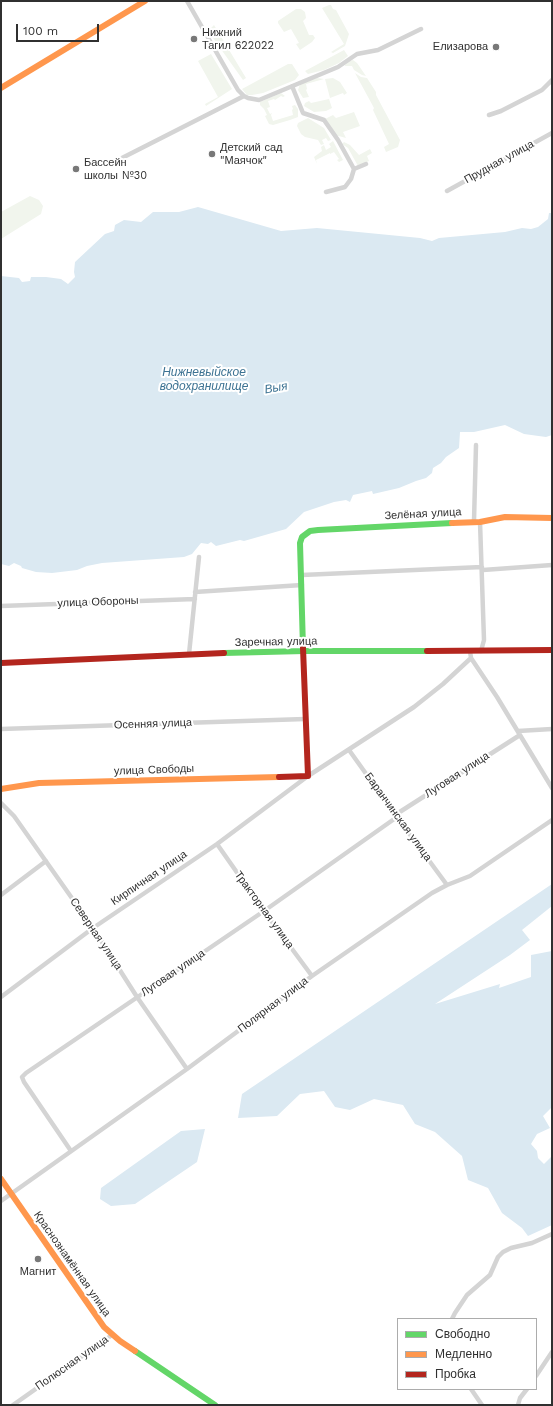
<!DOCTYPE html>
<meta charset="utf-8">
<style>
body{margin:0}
#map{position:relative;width:553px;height:1406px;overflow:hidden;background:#fff;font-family:"Work Sans",sans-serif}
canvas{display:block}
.frame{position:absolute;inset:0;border:2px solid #303030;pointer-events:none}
.legend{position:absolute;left:397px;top:1318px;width:140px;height:72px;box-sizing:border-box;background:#fff;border:1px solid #acacac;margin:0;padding:5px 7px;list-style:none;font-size:12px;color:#303030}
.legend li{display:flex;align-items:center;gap:8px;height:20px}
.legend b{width:20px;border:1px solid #acacac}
.scale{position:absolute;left:16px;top:24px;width:83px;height:18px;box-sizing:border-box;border:2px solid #303030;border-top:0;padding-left:5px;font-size:12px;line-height:14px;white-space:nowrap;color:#303030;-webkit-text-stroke:3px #fff;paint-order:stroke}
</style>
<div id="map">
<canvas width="553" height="1406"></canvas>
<div class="frame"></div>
<ul class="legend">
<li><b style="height:5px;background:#63d668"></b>Свободно</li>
<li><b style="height:5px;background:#ff974d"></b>Медленно</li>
<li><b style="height:5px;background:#b3261e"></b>Пробка</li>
</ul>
<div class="scale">100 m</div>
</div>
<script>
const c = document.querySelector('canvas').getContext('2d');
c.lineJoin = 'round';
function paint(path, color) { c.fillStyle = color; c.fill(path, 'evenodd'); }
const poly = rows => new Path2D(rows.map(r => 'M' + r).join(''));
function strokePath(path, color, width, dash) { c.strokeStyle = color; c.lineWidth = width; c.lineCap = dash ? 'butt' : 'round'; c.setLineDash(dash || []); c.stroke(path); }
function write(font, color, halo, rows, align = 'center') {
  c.font = font + ' "Work Sans",sans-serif'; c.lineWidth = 4; c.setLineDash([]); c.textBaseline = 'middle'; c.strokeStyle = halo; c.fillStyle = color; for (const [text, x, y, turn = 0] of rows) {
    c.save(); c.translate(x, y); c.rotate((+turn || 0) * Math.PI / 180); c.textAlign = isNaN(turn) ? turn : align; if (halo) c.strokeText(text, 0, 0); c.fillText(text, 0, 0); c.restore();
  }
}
const green = poly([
 [329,5,331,5,333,9,336,10,349,34,345,46,333,53,331,52,344,44,322,8],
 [296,9,301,9,305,12,306,18,303,21,309,35,313,35,315,38,312,42,300,50,296,44,299,43,291,29,284,32,278,23,278,21],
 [214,25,246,78,243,80,208,31],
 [344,50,348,56,339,63,324,70,308,74,305,71],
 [211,54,232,89,206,106,205,104,218,97,198,61],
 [353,60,357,63,366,76,362,75,354,70,352,66,345,66,345,65,350,61],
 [288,64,292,64,299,75,295,80,263,93,252,95,247,95,242,89],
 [355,73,361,77,367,78,376,92,376,95,400,140,398,147,386,152,384,147,389,144,373,110,374,108],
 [317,78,324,79,306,84,307,89,306,90,309,97,303,98,298,90,300,84,303,82],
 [333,78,340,82,347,93,344,95,343,93,330,98,325,79],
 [281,93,285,96,283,97,281,96,275,100,274,99,268,101,270,107,267,108,270,114,272,113,271,115,273,121,293,115,292,110,293,109,292,106,295,105,298,109,298,117,290,120,273,125,269,124,265,116,267,115,264,109,260,105,260,102],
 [329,99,332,108,326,111,314,112,304,106,305,103,309,101,311,103],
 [354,112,360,126,343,132,346,138,335,135,325,119,333,115,336,118],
 [308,118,324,128,331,140,328,141,326,138,322,140,324,144,321,145,318,140,305,137,301,134,297,126,298,123],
 [333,141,343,160,339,162,337,160,339,159,334,152,330,154,330,153,316,160,317,164,314,157,322,151,321,147,324,145,326,150,331,147,329,144],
 [344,142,350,145,359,155,370,149,372,153,367,156,369,161,358,166,348,148,342,144],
 [30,196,39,200,43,206,41,214,1,239,1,212]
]);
const water = poly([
 [198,207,281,231,317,228,420,238,432,241,439,238,505,232,522,228,531,229,538,227,548,219,549,213,552,213,552,435,546,437,524,434,505,425,474,432,460,432,459,448,446,457,441,463,433,468,432,473,426,478,416,481,399,488,373,494,372,491,353,495,350,502,346,500,334,502,304,512,286,529,244,541,240,540,216,546,211,542,208,544,201,543,192,554,184,557,102,563,87,566,77,570,52,573,36,572,22,568,21,566,14,563,9,566,1,564,1,276,19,278,22,282,30,281,31,277,46,277,61,279,68,284,75,277,74,272,75,262,105,234,114,231,115,225,124,220,141,222,153,212,179,212],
 [552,884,552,906,522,930,530,940,510,955,435,1004,500,984,499,988,531,977,531,955,552,951,552,1107,543,1116,550,1128,537,1134,531,1144,537,1151,538,1158,544,1164,552,1156,552,1225,528,1236,522,1228,502,1213,488,1188,468,1180,462,1156,435,1132,415,1124,403,1105,374,1099,350,1110,335,1107,324,1091,300,1094,277,1116,238,1118,242,1094],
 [205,1129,197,1162,135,1204,111,1206,100,1199,101,1188,181,1131]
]);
const street = poly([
 [187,1,238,90,244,96],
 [292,86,303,113,324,120,338,140,354,169],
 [489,115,501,111,542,90,552,80],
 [120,159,244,96,248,98,259,100,338,67,357,54,378,50,421,29],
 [447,191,552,133],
 [326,192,345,187,351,179,354,169,366,164],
 [474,521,476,445],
 [480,522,484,640,481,651],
 [483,570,552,565],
 [302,575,482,567],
 [195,592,302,585],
 [1,606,195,599],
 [189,654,199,557],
 [471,658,497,697,552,788],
 [1,729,305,719],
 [518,731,552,729],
 [349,750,397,817,447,885],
 [1,803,14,816,93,928,137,997,187,1069],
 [395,815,520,735],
 [217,844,264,911,312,976],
 [1,895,46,861],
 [1,997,93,928,217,844,308,776,414,707,443,684,471,658,470,651],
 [71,1151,24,1082,22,1077,26,1073,264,911,397,817],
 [1,1201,187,1069,312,976,432,893,447,885,470,876,552,820],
 [452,1319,455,1313,467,1295,490,1275,498,1257,503,1252,511,1248,532,1243,552,1234],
 [536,1376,552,1352],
 [471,1389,482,1405],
 [13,1405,112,1335],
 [518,1405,520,1398,527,1389]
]);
const fast = poly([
 [303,648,300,543,302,537,310,531,318,530,452,523],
 [224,653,304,651,427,651],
 [135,1351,215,1405]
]);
const slow = poly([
 [1,88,145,1],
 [452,523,480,522,505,517,552,518],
 [1,789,39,783,279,777],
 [1,1179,104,1327,120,1341,135,1351]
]);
const jam = poly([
 [427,651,552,650],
 [1,663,224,653],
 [279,777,308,776,303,648]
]);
const markers = [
 [194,39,4,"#787878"],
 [496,47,4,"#787878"],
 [212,154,4,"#787878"],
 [76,169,4,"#787878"],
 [38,1259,4,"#787878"]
];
const poiNames = [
 ["Нижний",202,33],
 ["Тагил 622022",202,46],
 ["Елизарова",488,47,"right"],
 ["Детский сад",220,148],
 ["\"Маячок\"",220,161],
 ["Бассейн",84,163],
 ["школы №30",84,176],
 ["Магнит",38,1272,"center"]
];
const streetNames = [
 ["Прудная улица",499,162,-29],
 ["Зелёная улица",423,514,-3],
 ["улица Обороны",98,602,-2],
 ["Заречная улица",276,642,-1],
 ["Осенняя улица",153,724,-2],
 ["улица Свободы",154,770,-2],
 ["Луговая улица",457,775,-33],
 ["Баранчинская улица",398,817,54],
 ["Кирпичная улица",149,878,-34],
 ["Тракторная улица",264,910,54],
 ["Северная улица",96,934,56],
 ["Луговая улица",173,973,-34],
 ["Полярная улица",273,1005,-37],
 ["Краснознамённая улица",72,1264,55],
 ["Полюсная улица",72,1363,-35]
];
const waterNames = [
 ["Нижневыйское",204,372],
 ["водохранилище",204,386],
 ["Выя",276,388,-10]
];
paint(green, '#f1f5ed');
paint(water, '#dbe9f2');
strokePath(street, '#d4d4d4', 4.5);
strokePath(fast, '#63d668', 6);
strokePath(slow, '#ff974d', 6);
strokePath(jam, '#b3261e', 6);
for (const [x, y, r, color] of markers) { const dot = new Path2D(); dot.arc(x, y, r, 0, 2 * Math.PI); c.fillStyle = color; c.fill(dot); strokePath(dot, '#fff', 1.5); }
write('11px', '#303030', '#fff', poiNames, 'left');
write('11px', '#303030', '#fff', streetNames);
write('italic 12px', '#3d7393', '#fff', waterNames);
</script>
